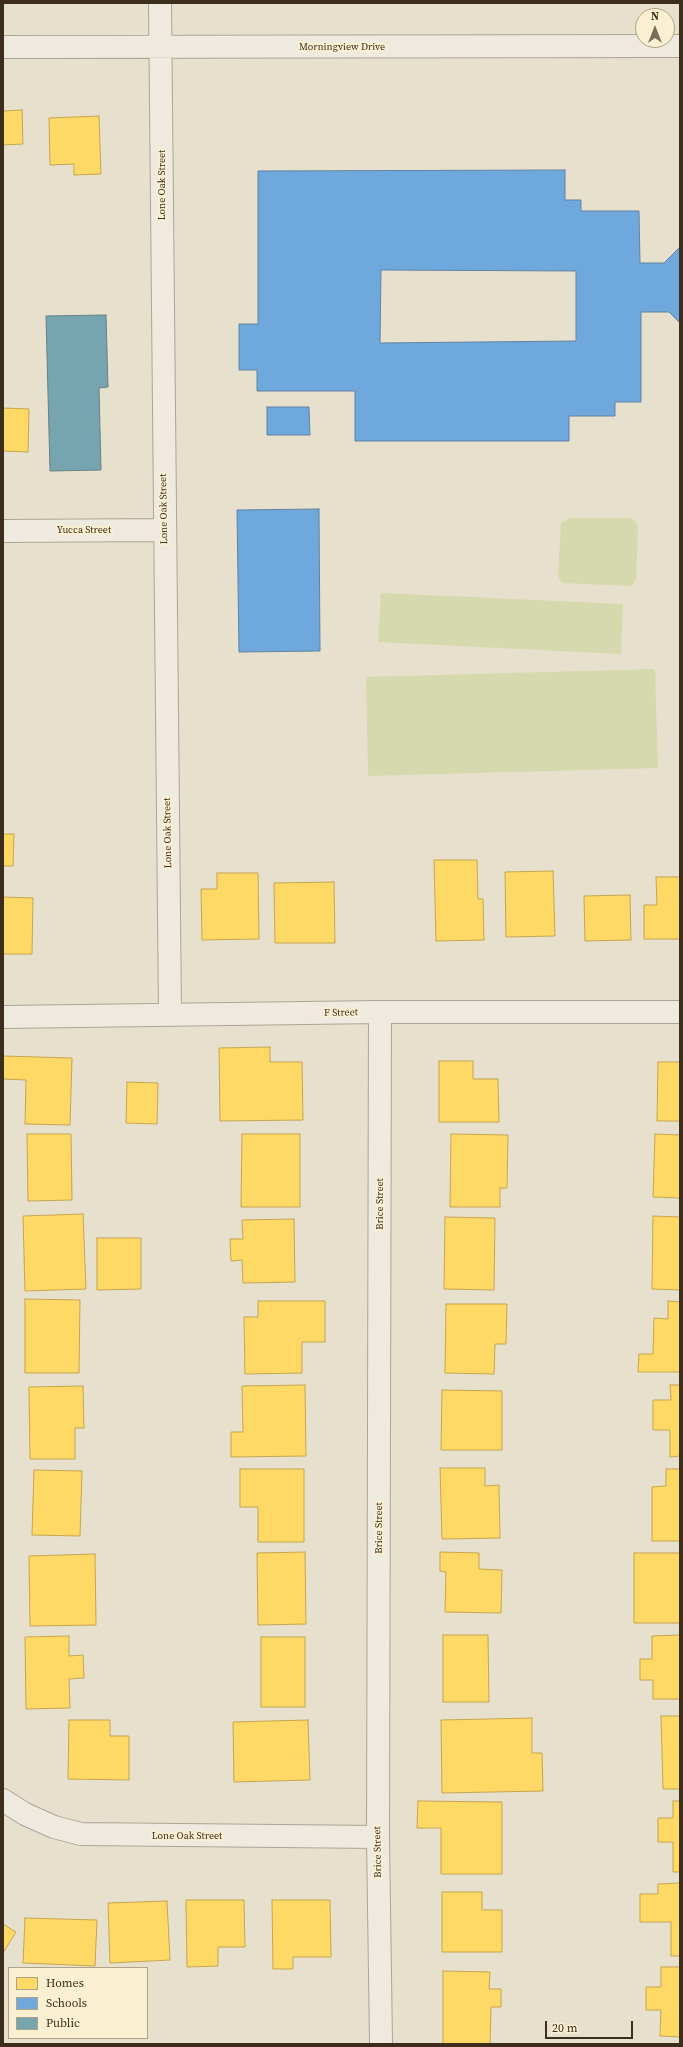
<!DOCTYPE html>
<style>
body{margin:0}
#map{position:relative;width:683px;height:2047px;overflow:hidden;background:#e7e0cc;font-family:"Source Serif 4",serif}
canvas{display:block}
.frame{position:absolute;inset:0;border:4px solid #3d2d1c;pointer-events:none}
.legend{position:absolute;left:8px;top:1967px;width:140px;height:72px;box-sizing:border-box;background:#f9f0d1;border:1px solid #aea289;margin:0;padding:5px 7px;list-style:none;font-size:12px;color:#3d2d1c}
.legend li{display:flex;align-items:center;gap:8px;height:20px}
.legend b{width:20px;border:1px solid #aea289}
.north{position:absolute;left:635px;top:8px;width:40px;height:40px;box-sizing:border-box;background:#f9f0d1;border:1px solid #aea289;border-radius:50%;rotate:0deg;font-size:11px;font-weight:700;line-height:16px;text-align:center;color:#3d2d1c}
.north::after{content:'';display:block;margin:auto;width:14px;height:18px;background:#786c5a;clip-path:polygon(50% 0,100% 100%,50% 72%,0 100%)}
.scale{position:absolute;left:545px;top:2021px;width:88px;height:18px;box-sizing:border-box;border:2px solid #3d2d1c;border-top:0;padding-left:5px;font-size:12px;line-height:14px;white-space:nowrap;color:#3d2d1c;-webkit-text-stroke:3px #f9f0d1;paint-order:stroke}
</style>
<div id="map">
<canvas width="683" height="2047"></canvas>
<div class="frame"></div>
<ul class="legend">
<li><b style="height:11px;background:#ffd966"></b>Homes</li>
<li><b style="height:11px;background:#6fa8dc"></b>Schools</li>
<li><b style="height:11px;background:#76a5af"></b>Public</li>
</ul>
<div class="north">N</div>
<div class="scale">20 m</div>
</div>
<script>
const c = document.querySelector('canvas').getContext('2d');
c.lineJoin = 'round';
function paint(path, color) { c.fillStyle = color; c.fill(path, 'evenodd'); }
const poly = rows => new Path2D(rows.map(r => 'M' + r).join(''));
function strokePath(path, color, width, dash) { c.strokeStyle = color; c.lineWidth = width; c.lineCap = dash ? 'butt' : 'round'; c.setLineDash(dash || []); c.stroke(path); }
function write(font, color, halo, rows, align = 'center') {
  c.font = font + ' "Source Serif 4",serif'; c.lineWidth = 4; c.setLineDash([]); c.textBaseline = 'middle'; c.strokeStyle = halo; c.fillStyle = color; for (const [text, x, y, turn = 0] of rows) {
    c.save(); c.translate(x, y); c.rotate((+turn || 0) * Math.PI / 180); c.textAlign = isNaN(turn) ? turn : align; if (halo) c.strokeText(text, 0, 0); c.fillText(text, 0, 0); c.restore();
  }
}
const green = poly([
 [570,518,631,518,638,525,636,580,631,586,562,583,558,576,561,523],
 [381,593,623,604,621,654,378,642],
 [655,669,658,768,368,776,366,677]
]);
const homes = poly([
 [22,110,23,144,3,145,3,111,22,110],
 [99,116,101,174,74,175,74,164,50,165,49,118,99,116],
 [3,408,29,409,28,452,3,451,3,408],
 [3,834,14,834,13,866,3,866,3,834],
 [434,860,477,860,478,899,483,899,484,940,436,941,434,860],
 [553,871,555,936,506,937,505,872,553,871],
 [217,873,258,873,259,939,202,940,201,889,217,889,217,873],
 [656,877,680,877,680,939,644,939,644,905,657,905,656,877],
 [334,882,335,943,275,943,274,883,334,882],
 [630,895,631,940,585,941,584,896,630,895],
 [3,897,33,898,32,954,3,954,3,897],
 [270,1047,270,1062,302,1062,303,1120,220,1121,219,1048,270,1047],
 [3,1056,72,1058,70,1125,25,1124,26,1080,3,1079,3,1056],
 [439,1061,473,1061,473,1079,498,1079,499,1122,439,1122,439,1061],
 [658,1062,680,1062,680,1121,657,1121,658,1062],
 [127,1082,158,1083,157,1124,126,1123,127,1082],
 [27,1134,71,1134,72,1200,28,1201,27,1134],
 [242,1134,300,1134,300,1207,241,1207,242,1134],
 [451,1134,508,1135,507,1188,500,1188,500,1207,450,1207,451,1134],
 [655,1134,680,1135,680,1198,653,1197,655,1134],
 [83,1214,86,1289,25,1291,23,1216,83,1214],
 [653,1216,680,1217,680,1290,652,1289,653,1216],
 [445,1217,495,1218,494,1290,444,1289,445,1217],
 [294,1219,295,1282,243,1283,242,1260,231,1261,230,1239,243,1239,242,1220,294,1219],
 [97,1238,141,1238,141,1289,97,1290,97,1238],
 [25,1299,80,1300,79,1373,25,1373,25,1299],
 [258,1301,325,1301,325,1342,302,1342,302,1373,245,1374,244,1317,258,1317,258,1301],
 [668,1301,680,1302,680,1372,638,1372,639,1354,653,1354,654,1318,668,1319,668,1301],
 [446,1304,507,1304,506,1344,495,1344,494,1374,445,1373,446,1304],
 [305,1385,306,1456,231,1457,231,1432,243,1432,242,1386,305,1385],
 [670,1385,680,1385,680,1456,670,1457,670,1430,653,1430,653,1400,671,1400,670,1385],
 [83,1386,84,1428,75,1428,75,1459,30,1459,29,1387,83,1386],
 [442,1390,502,1391,502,1450,441,1450,442,1390],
 [440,1468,485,1468,485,1486,499,1485,500,1538,442,1539,440,1468],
 [240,1469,304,1469,304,1542,258,1542,258,1507,240,1507,240,1469],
 [666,1469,680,1469,680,1541,652,1541,652,1487,666,1486,666,1469],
 [34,1470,82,1471,80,1536,32,1535,34,1470],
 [305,1552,306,1624,258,1625,257,1553,305,1552],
 [440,1552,479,1553,479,1569,502,1570,501,1613,445,1612,446,1572,440,1571,440,1552],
 [634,1553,680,1553,680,1623,634,1623,634,1553],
 [95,1554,96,1625,30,1626,29,1556,95,1554],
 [443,1635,488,1635,489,1702,443,1702,443,1635],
 [680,1635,680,1699,653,1699,653,1680,640,1680,640,1659,652,1659,652,1636,680,1635],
 [69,1636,69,1656,83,1655,84,1678,69,1679,70,1708,26,1709,25,1637,69,1636],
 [261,1637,305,1637,305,1707,261,1707,261,1637],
 [661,1716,680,1716,680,1789,663,1789,661,1716],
 [532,1718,532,1753,542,1753,543,1791,442,1793,441,1720,532,1718],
 [69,1720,110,1720,110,1736,129,1736,129,1780,68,1779,69,1720],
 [308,1720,310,1780,234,1782,233,1722,308,1720],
 [418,1801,502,1802,502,1874,441,1874,441,1828,417,1828,418,1801],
 [673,1801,680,1801,680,1872,673,1872,673,1842,658,1842,658,1818,673,1818,673,1801],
 [680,1883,680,1956,671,1956,671,1922,640,1922,640,1894,658,1894,658,1884,680,1883],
 [442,1892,482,1892,482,1910,502,1910,502,1952,442,1952,442,1892],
 [186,1900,244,1900,245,1947,218,1947,218,1966,187,1967,186,1900],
 [272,1900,330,1900,331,1957,293,1957,293,1969,273,1969,272,1900],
 [167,1901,170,1960,110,1963,108,1903,167,1901],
 [25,1918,97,1920,95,1966,23,1963,25,1918],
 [3,1924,16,1932,3,1953,3,1924],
 [661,1967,680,1967,680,2037,660,2036,661,2010,646,2010,646,1987,661,1987,661,1967],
 [443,1971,490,1972,489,1989,501,1989,501,2007,491,2007,490,2044,443,2044,443,1971]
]);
const schools = poly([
 [565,170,565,200,581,200,581,211,639,211,640,263,664,263,680,247,680,323,669,312,641,312,641,402,615,402,615,416,569,416,569,441,355,441,355,391,257,391,257,370,239,370,239,324,258,324,258,171,565,170],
 [381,270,576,271,576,341,380,343,381,270],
 [267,407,309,407,310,435,267,435,267,407],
 [319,509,320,651,239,652,237,510,319,509]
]);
const public = poly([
 [106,315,108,387,99,388,101,470,50,471,46,316,106,315]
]);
const street = poly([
 [160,3,170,1015],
 [3,47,680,46],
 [3,531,164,530],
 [380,1012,378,1837,381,2044],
 [3,1017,380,1012,680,1012],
 [3,1800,25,1814,54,1827,81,1834,378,1837]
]);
const streetNames = [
 ["Morningview Drive",342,47],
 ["Lone Oak Street",162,185,-90],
 ["Lone Oak Street",164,509,-91],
 ["Yucca Street",84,530],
 ["Lone Oak Street",168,833,-91],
 ["F Street",341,1013,-1],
 ["Brice Street",380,1204,-90],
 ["Brice Street",379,1528,-90],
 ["Lone Oak Street",187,1836],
 ["Brice Street",378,1852,-91]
];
paint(green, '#d6d9ad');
paint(homes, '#ffd966');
strokePath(homes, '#c5a550', 1);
paint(schools, '#6fa8dc');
strokePath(schools, '#6083a2', 1);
paint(public, '#76a5af');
strokePath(public, '#658183', 1);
strokePath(street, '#aca596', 24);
strokePath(street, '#efeadf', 22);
write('10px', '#3d2d1c', '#f9f0d1', streetNames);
</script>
